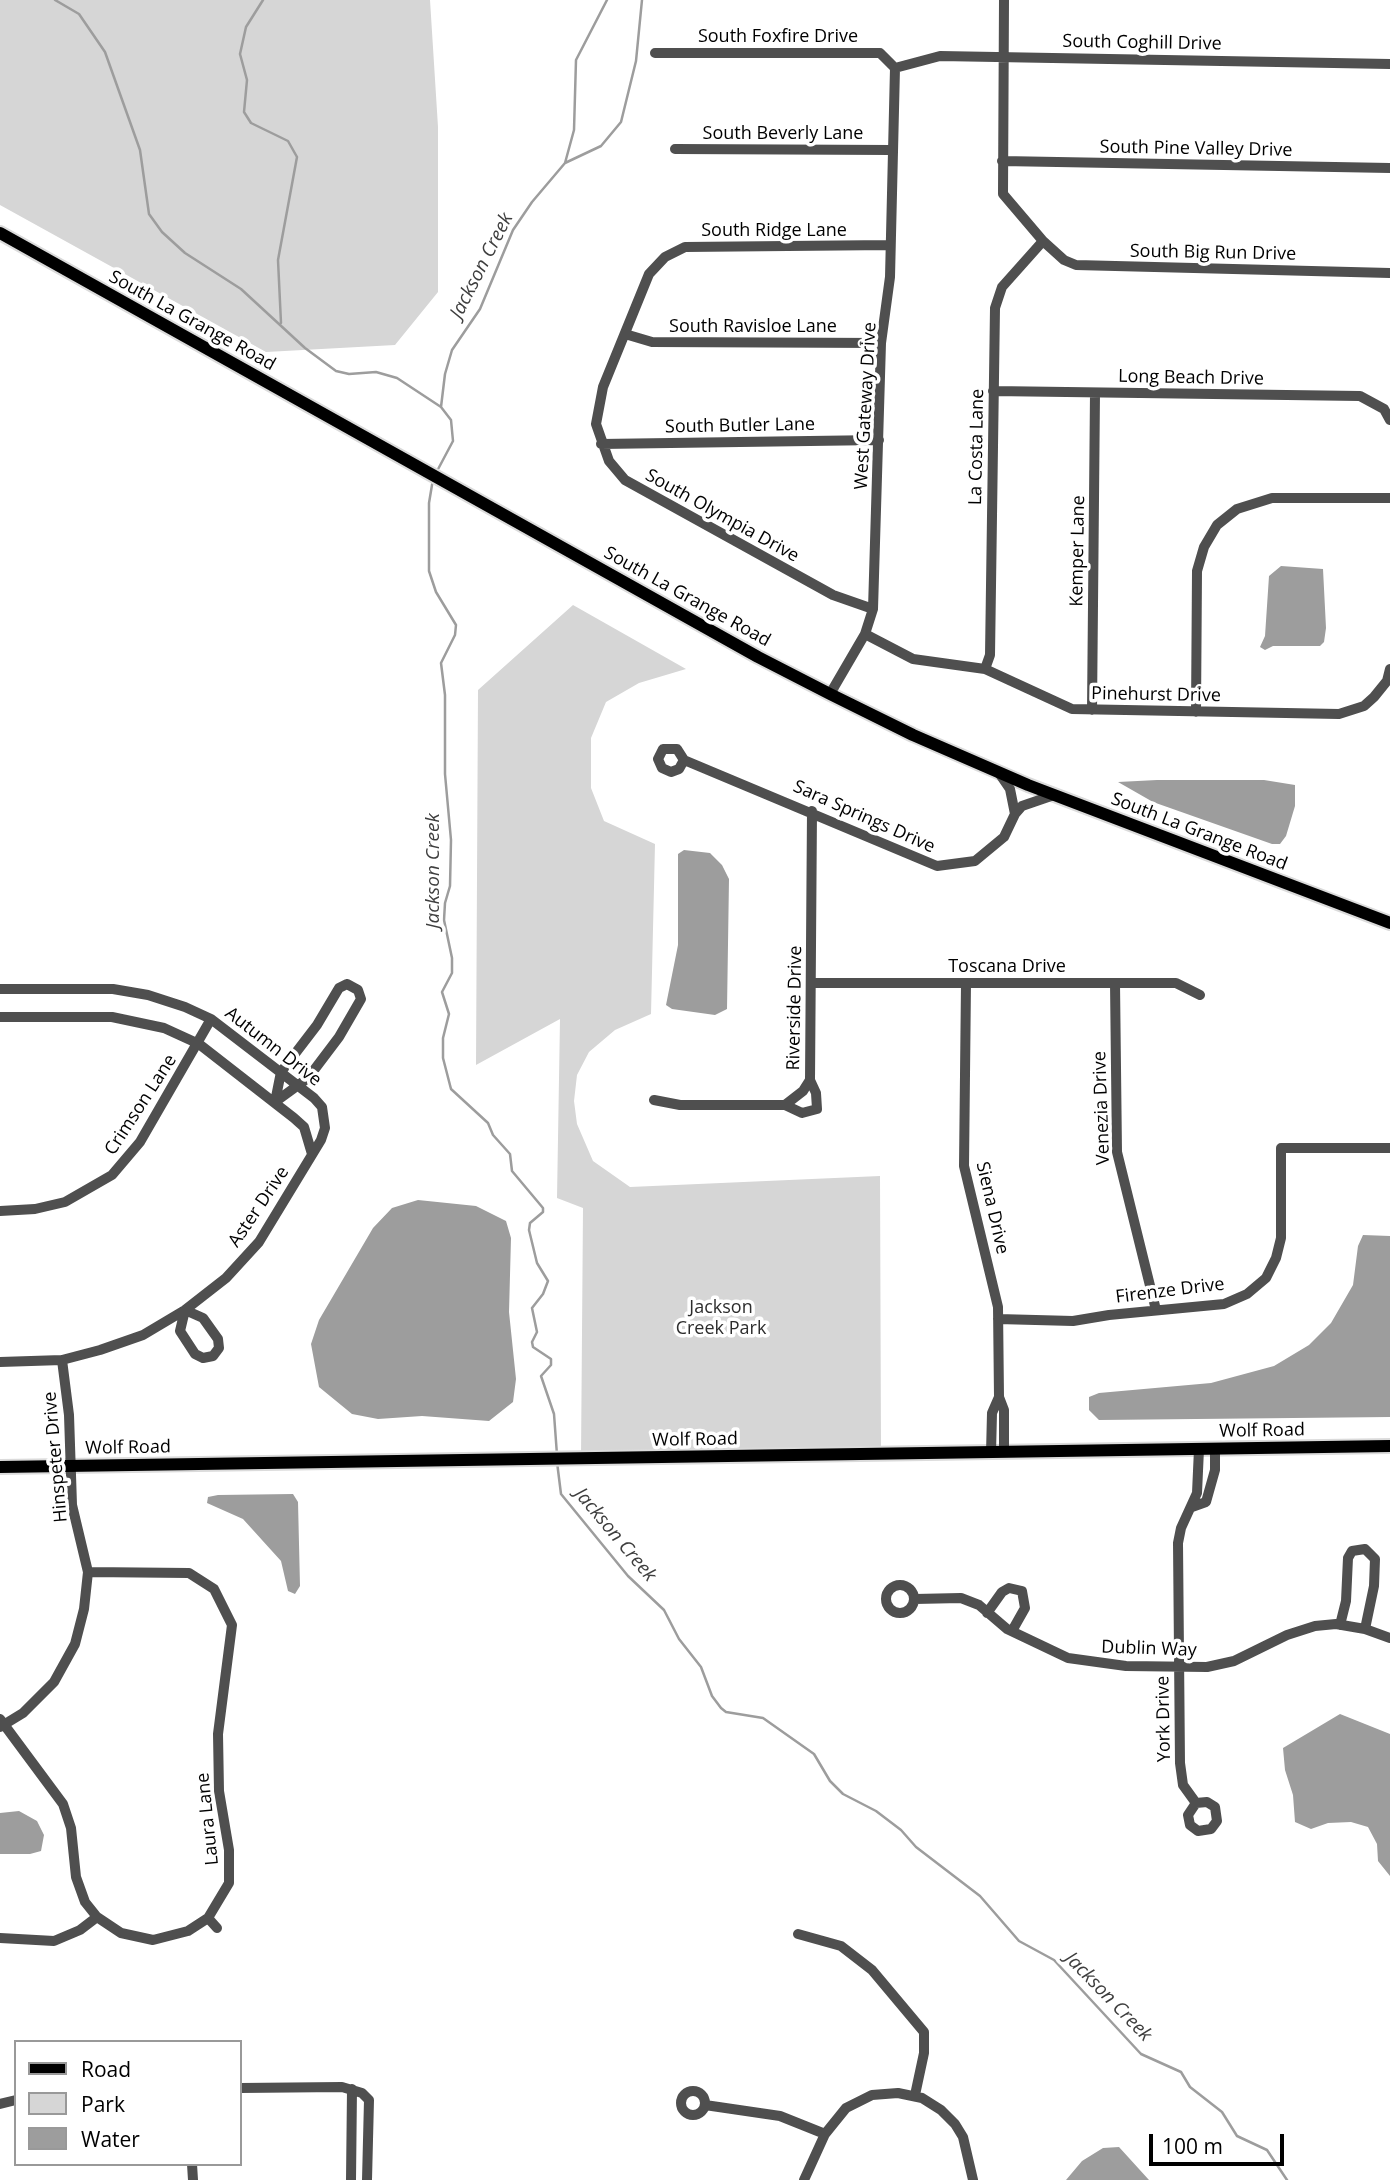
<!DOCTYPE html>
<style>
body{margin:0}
#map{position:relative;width:1390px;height:2180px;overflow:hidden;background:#fff;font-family:"Open Sans",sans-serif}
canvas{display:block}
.legend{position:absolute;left:14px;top:2040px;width:228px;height:126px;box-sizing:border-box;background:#fff;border:2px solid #999;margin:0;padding:9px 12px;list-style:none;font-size:21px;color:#000}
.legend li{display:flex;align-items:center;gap:14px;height:35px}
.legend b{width:35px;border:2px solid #999}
.scale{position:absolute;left:1149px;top:2134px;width:135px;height:32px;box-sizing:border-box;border:4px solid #000;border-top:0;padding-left:9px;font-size:21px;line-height:24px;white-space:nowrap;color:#000;-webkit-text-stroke:5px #fff;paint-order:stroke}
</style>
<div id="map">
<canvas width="1390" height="2180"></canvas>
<ul class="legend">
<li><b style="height:9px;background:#000"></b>Road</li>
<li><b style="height:19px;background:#d6d6d6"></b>Park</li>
<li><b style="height:19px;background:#9d9d9d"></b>Water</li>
</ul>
<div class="scale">100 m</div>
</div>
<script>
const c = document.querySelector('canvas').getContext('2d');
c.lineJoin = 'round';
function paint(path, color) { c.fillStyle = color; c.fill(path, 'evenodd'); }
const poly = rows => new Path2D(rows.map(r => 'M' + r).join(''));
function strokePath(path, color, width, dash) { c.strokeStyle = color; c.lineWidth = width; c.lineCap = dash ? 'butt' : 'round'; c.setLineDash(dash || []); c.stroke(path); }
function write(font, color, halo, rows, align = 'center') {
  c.font = font + ' "Open Sans",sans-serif'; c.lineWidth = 7; c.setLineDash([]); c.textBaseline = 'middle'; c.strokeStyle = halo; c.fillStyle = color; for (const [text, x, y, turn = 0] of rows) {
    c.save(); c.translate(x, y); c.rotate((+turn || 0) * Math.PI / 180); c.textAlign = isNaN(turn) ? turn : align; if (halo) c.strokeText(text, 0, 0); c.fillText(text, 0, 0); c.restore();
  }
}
const green = poly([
 [0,0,430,0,438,127,438,292,395,345,266,352,0,205],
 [573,605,686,669,639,683,606,702,591,738,591,788,604,821,655,844,651,1014,615,1030,589,1052,577,1075,574,1101,577,1124,593,1161,630,1187,880,1176,881,1449,581,1457,583,1208,557,1198,560,1019,476,1065,478,690]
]);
const water = poly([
 [1281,566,1323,569,1326,628,1324,642,1320,646,1273,646,1265,650,1260,647,1265,636,1269,576],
 [1157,780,1264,780,1295,785,1295,806,1286,836,1280,844,1272,844,1153,802,1118,782],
 [684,850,710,853,722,865,729,879,727,1009,715,1015,672,1009,666,1005,678,945,678,854],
 [418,1200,476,1206,506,1221,511,1238,509,1312,516,1379,513,1402,489,1421,422,1416,378,1419,352,1414,319,1387,311,1344,319,1320,373,1228,392,1208],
 [1363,1235,1390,1236,1390,1417,1099,1420,1089,1410,1089,1397,1099,1393,1211,1383,1274,1366,1309,1345,1331,1323,1353,1285,1358,1246],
 [293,1494,298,1502,300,1586,295,1594,288,1591,281,1561,243,1519,207,1503,208,1497,218,1495],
 [1340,1714,1390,1734,1390,1876,1378,1861,1377,1844,1368,1827,1351,1822,1328,1823,1311,1829,1295,1822,1293,1795,1285,1770,1283,1748],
 [19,1811,37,1821,44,1835,41,1851,30,1854,0,1854,0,1813],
 [1119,2147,1149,2180,1066,2180,1082,2161,1103,2148]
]);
const stream = poly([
 [55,0,79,14,105,52,140,150,149,214,162,232,185,253,241,289,305,348,336,371,349,374,376,372,397,378,441,407,451,420,453,441,436,473],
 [263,0,246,27,240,54,247,80,244,112,251,123,288,141,297,157,278,260,281,323],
 [565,163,574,130,576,60,607,0],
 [441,407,445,374,452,350,480,309,513,230,532,202,565,163,601,146,621,122,636,61,642,0],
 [433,479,429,503,429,571,436,592,456,625,455,635,441,663,445,695,445,774,451,840,450,886,445,903,444,920,452,958,452,973,442,992,449,1014,443,1038,443,1058,451,1089,488,1123,493,1135,510,1154,512,1171,543,1208,543,1212,530,1223,529,1230,537,1263,548,1281,543,1294,532,1308,537,1332,532,1342,533,1347,551,1359,551,1365,541,1376,554,1414,557,1455],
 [557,1462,561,1494,628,1576,664,1610,679,1639,701,1667,712,1696,721,1708,726,1712,763,1718,814,1754,830,1781,843,1794,876,1811,901,1830,916,1847,980,1896,1019,1941,1054,1960,1141,2054,1181,2072,1190,2087,1222,2112,1237,2136,1267,2150,1287,2180]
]);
const minor = poly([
 [1004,0,1003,194,1043,241,1064,260,1076,265,1390,273],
 [655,53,880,53,895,68],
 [895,68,940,56,1390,64],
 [675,149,892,150],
 [1002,161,1390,168],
 [625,334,652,342,881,343],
 [993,391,1360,396,1384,409,1390,420],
 [601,444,879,440],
 [873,609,833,595,625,480,609,461,596,424,603,387,649,274,665,257,685,247,890,245],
 [865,634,913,659,985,669,1072,709,1339,714,1364,706,1374,697,1387,681,1390,669],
 [985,669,990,655,995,308,1002,287,1043,241],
 [830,694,865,634,873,609,881,343,890,277,895,68],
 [1092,710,1095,393],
 [1196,712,1197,571,1204,547,1217,525,1237,509,1272,498,1390,498],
 [684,760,679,769,671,772,662,768,658,759,663,749,677,749,684,760,937,866,975,861,1004,837,1015,814,1022,806,1054,795],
 [999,773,1010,789,1015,814],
 [811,983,1176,983,1200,995],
 [966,983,964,1166,998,1307,999,1397,1004,1410,1004,1452],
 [1115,983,1117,1152,1156,1310],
 [347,984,358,990,361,999,339,1037,308,1078,275,1102,281,1072,317,1025,339,988,347,984],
 [0,989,113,989,148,995,185,1007,211,1019,314,1098,322,1107,325,1128,321,1140,259,1242,226,1278,185,1310,143,1335,100,1350,62,1360,0,1362],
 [0,1017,112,1017,164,1028,199,1044,294,1118,304,1127,312,1154],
 [654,1100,680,1105,785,1105,803,1091,810,1080,812,811],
 [785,1105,802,1113,817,1109,816,1093,810,1080],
 [0,1211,35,1209,65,1202,112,1175,140,1142,211,1019],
 [185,1310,203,1318,218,1339,219,1348,213,1356,203,1358,195,1354,180,1331,185,1310],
 [998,1319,1073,1321,1109,1315,1224,1304,1247,1294,1266,1278,1276,1258,1281,1238,1281,1148,1390,1148],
 [991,1453,992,1413,999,1397],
 [1192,1507,1206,1502,1215,1470,1215,1449],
 '886 1599a14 14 0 1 1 28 0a14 14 0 1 1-28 0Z',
 [915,1599,961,1598,979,1605,1007,1629,1068,1658,1126,1666,1207,1667,1234,1661,1287,1635,1315,1626,1336,1624,1365,1629,1390,1638],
 [987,1613,1002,1592,1009,1588,1022,1591,1025,1608,1012,1631],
 [1340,1625,1346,1601,1348,1558,1352,1551,1365,1549,1375,1559,1374,1586,1365,1629],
 [0,1719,63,1804,71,1828,76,1877,85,1902,97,1917,121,1933,153,1940,188,1931,208,1918,229,1883,229,1850,219,1791,218,1734,232,1625,214,1589,189,1573,88,1572],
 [0,1727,23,1713,54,1682,75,1644,84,1609,88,1572,72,1505,69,1415,62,1360],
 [1196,1803,1207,1802,1215,1807,1217,1821,1211,1829,1198,1831,1190,1825,1188,1815,1196,1803,1183,1785,1180,1763,1178,1543,1181,1528,1197,1493,1199,1449],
 [208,1918,217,1928],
 [798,1934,841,1946,872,1970,924,2032,924,2053,915,2095],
 [0,1938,54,1941,80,1930,97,1917],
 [240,2088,342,2087,362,2093,369,2100,367,2180],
 '681 2103a12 12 0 1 1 24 0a12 12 0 1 1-24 0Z',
 [0,2104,16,2100],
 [705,2105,780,2116,825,2134],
 [192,2164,193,2180],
 [351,2180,352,2089],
 [804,2180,825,2134,846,2108,872,2095,898,2093,922,2098,941,2110,955,2124,963,2137,973,2180]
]);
const major = poly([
 [0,233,758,657,830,694,913,735,1028,785,1390,923],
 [0,1467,1390,1446]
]);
const streetNames = [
 ["South Foxfire Drive",778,37],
 ["South Coghill Drive",1142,43,1],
 ["South Beverly Lane",783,134],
 ["South Pine Valley Drive",1196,149,1],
 ["South Ridge Lane",774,231],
 ["South Big Run Drive",1213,253,1],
 ["South La Grange Road",192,321,29],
 ["South Ravisloe Lane",753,327],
 ["Long Beach Drive",1191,378,1],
 ["West Gateway Drive",866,406,-87],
 ["South Butler Lane",740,426,-1],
 ["La Costa Lane",977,447,-89],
 ["South Olympia Drive",722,516,29],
 ["Kemper Lane",1078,551,-89],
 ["South La Grange Road",687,597,29],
 ["Pinehurst Drive",1156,695,1],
 ["Sara Springs Drive",864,817,24],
 ["South La Grange Road",1199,832,21],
 ["Toscana Drive",1007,967],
 ["Riverside Drive",795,1008,-89],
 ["Autumn Drive",273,1047,38],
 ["Crimson Lane",141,1105,-57],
 ["Venezia Drive",1102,1108,-92],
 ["Aster Drive",259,1207,-56],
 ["Siena Drive",992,1208,77],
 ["Firenze Drive",1170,1291,-7],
 ["Wolf Road",1262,1431,-1],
 ["Wolf Road",695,1440,-1],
 ["Wolf Road",128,1448,-1],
 ["Hinspeter Drive",56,1457,-95],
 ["Dublin Way",1149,1649,2],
 ["York Drive",1164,1719,-91],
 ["Laura Lane",208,1819,-96]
];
const parkNames = [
 ["Jackson",721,1308],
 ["Creek Park",721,1329]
];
const waterNames = [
 ["Jackson Creek",482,266,-63],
 ["Jackson Creek",434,871,-90],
 ["Jackson Creek",615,1535,50],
 ["Jackson Creek",1108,1997,46]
];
paint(green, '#d6d6d6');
paint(water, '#9d9d9d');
strokePath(stream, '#9d9d9d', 2.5);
strokePath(major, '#dbdbdb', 16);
strokePath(minor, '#4f4f4f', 10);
strokePath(major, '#000', 12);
write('18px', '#000', '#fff', streetNames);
write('18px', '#2d2d2d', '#fff', parkNames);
write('italic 19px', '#3e3e3e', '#fff', waterNames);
</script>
